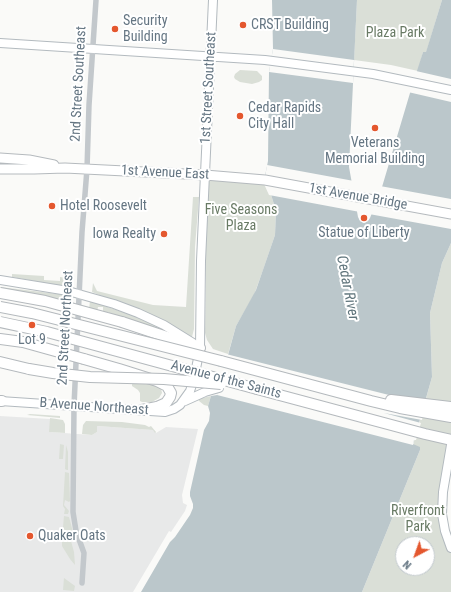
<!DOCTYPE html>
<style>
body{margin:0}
#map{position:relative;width:451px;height:592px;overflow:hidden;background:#fafaf8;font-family:"Roboto Condensed",sans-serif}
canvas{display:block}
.north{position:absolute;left:395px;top:536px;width:40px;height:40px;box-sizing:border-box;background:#fff;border:1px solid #c1c8cd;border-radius:50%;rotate:221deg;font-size:11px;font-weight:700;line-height:16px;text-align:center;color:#657683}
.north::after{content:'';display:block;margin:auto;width:14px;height:18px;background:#e4572e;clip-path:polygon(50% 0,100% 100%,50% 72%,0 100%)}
</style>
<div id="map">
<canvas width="451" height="592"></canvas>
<div class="north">N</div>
</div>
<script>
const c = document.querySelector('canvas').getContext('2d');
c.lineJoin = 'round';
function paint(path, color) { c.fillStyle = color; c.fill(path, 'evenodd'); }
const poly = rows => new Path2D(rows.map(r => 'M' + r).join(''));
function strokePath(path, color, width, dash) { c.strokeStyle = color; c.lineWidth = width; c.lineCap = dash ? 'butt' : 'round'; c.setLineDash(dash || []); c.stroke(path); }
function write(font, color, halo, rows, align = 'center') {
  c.font = font + ' "Roboto Condensed",sans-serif'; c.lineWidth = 4; c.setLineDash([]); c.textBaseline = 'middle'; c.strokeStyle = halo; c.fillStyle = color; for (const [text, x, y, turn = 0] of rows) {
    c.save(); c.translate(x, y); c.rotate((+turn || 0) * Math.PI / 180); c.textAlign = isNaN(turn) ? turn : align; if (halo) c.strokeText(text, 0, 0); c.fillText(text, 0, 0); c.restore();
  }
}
const built = poly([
 [0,416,50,419,50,432,92,435,97,432,97,426,154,430,156,433,166,427,198,429,182,495,183,503,187,505,185,511,171,532,169,531,133,592,0,592]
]);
const green = poly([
 [357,0,442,0,426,53,423,52,418,71,391,65,354,60],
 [240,70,257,71,262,76,262,80,259,82,252,84,240,82,235,79,234,77,235,74],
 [205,175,264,181,269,188,276,211,275,235,263,270,254,295,236,326,228,354,213,349,207,340,205,333,206,283],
 [193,197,199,197,195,247,194,329,192,337,166,322,92,292,93,283,97,291,153,305,186,307],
 [451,243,451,450,442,514,451,548,451,592,362,592,420,450,413,445,432,377,430,313,442,263],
 [403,544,427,544,427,568,403,568],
 [12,274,44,276,44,280,60,281,60,277,68,278,68,286,63,286,12,277],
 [0,287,67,295,66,303,0,289],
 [90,301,140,318,166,331,164,333,109,315,109,312,103,312,103,307,98,307,97,312,89,309],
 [104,382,147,382,157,385,161,388,162,393,159,398,152,402,142,402,140,401,140,393,138,390,132,386,132,384],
 [211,396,208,406,204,405,199,401,198,399],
 [30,414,60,416,60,418,27,415],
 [50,418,63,420,65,424,65,433,49,432],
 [86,421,122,422,145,425,149,427,151,426,156,432,155,433,153,430,97,426,97,432,92,435,82,434,83,425],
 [60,444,64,445,63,459,59,459],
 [66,445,68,452,68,470,67,470,65,469],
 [65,472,69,473,70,501,69,502,65,500,64,505,69,511,68,514,64,514,65,509,63,506],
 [64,516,69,517,73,532,72,539,62,539],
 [62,541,71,541,74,552,75,565,70,559,62,546],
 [64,578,75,586,74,591,63,590]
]);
const water = poly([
 [272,0,357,0,349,167,358,217,360,221,364,223,368,221,370,218,382,187,410,93,423,52,426,52,442,0,451,0,451,243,442,263,430,313,432,377,413,444,420,447,420,450,362,592,141,592,170,542,175,537,190,515,193,508,193,504,190,496,190,492,204,430,209,421,210,413,208,406,211,396,217,395,236,326,256,290,275,235,276,211,269,188,264,181,268,161,269,72,273,49]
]);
const pier = poly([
 [273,49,354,60,353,83,269,72],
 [416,71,451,79,451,102,408,92],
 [267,165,354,181,360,212,269,195,264,184],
 [380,186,451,199,451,229,369,214],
 [226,354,389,395,426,401,422,420,384,413,421,423,416,440,414,440,413,445,217,395,218,389,216,389]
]);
const street = poly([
 [82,583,84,553,76,531,73,512,74,406,82,232,87,169,89,105,96,0]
]);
const secondary = poly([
 [0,43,265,60,373,74,451,90],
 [0,280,68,291,114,304,138,313,164,325,193,343],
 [0,401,165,412,174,409,180,405,190,391,194,379,200,348,201,261,213,0],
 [185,401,205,392,219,388],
 [451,445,443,492,442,514,445,531,451,548]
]);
const primary = poly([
 [0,158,29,160,54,165],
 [0,169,34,169,65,168,205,175,265,180,451,214]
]);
const highway = poly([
 [122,322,200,348],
 [0,339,23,342],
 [84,359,119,369,157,381,167,386,171,393,170,397,166,403,157,407,142,410],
 [221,361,371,401,400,408,451,417],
 [0,362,29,369],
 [257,389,425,434,451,440],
 [391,400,451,407],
 [0,401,2,401]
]);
const highwayBridge = poly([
 [0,293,45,301,122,322],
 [0,307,32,313,221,361],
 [0,322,47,332,257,389],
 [23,342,84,359],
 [29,369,53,373,90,377,164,379,221,384]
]);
const markers = [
 [243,25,4,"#e4572e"],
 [115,29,4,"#e4572e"],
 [240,116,4,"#e4572e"],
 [375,128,4,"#e4572e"],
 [52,206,4,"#e4572e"],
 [364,218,4,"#e4572e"],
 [164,234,4,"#e4572e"],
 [32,325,4,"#e4572e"],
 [30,536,4,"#e4572e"]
];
const poiNames = [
 ["Security",123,21],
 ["Building",123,37],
 ["CRST Building",251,25],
 ["Cedar Rapids",248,108],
 ["City Hall",248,124],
 ["Veterans",375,143,"center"],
 ["Memorial Building",375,159,"center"],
 ["Hotel Roosevelt",60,206],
 ["Statue of Liberty",364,233,"center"],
 ["Iowa Realty",156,234,"right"],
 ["Lot 9",32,340,"center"],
 ["Quaker Oats",38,536]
];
const parkNames = [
 ["Plaza Park",395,33],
 ["Five Seasons",241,210],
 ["Plaza",241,226],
 ["Riverfront",418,511],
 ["Park",418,527]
];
const streetNames = [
 ["2nd Street Southeast",79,84,-87],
 ["1st Street Southeast",209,88,-87],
 ["1st Avenue East",165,173,3],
 ["1st Avenue Bridge",358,197,10],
 ["2nd Street Northeast",66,328,-87],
 ["Avenue of the Saints",226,380,15],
 ["B Avenue Northeast",94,407,4]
];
const waterNames = [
 ["Cedar River",347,288,79]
];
paint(built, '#e8e9e9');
paint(green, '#dadfd7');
paint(water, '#bbc7cb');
paint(pier, '#fafaf8');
strokePath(secondary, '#b3babf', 10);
strokePath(primary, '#b5babe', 11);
strokePath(highway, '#b4b9bd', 12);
strokePath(street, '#c3c8cc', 5.5);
strokePath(secondary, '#fff', 8);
strokePath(primary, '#fff', 9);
strokePath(highway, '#fff', 10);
strokePath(highwayBridge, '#b4b9bd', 12, []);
strokePath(highwayBridge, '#fff', 10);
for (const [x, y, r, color] of markers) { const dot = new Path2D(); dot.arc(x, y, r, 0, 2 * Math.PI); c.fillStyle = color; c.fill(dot); strokePath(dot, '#fff', 1.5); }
write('14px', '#657683', '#fff', poiNames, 'left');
write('14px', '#687a64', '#fff', parkNames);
write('14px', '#657683', '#fff', streetNames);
write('italic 15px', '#60757c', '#fff', waterNames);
</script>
